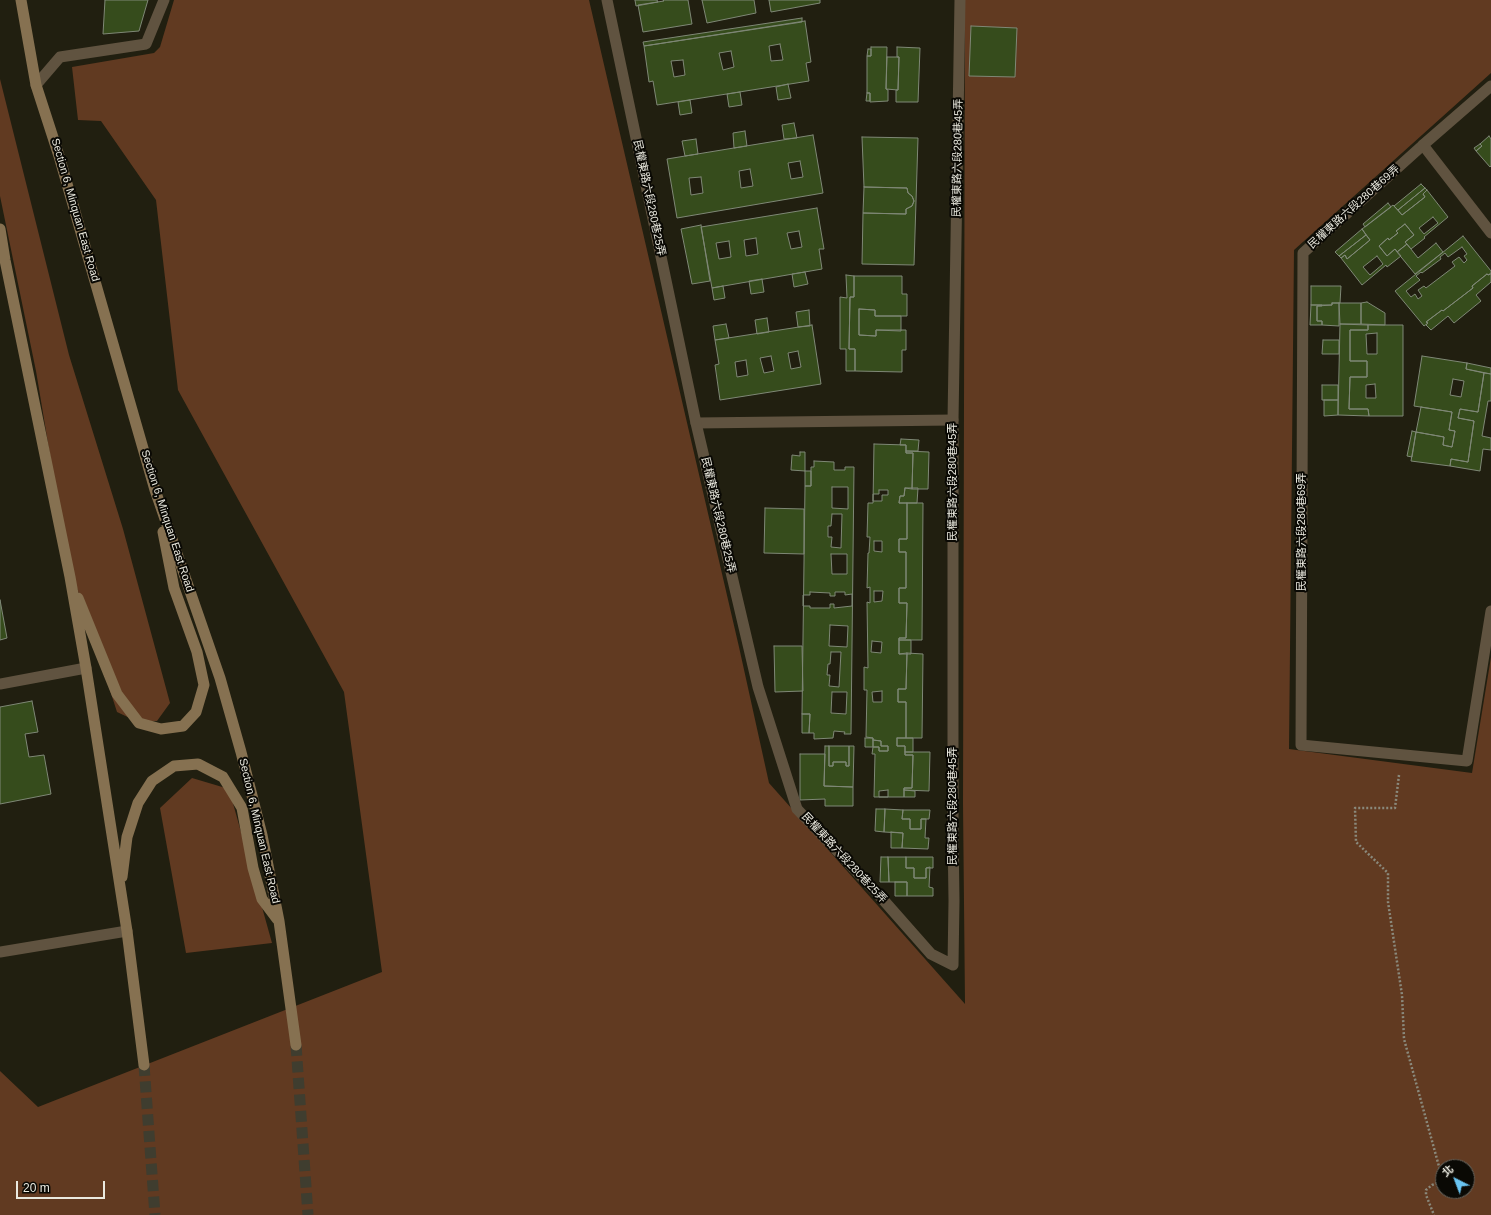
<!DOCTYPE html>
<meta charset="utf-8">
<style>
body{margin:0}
#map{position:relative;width:1491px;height:1215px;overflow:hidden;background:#211f10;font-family:Helvetica,"Noto Sans TC",sans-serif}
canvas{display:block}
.north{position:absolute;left:1435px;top:1159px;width:40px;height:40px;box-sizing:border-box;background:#0a0904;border:1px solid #64635c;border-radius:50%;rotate:318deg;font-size:11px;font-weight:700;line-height:16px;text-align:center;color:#eae9df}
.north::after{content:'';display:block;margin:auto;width:14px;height:18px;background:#69c4f1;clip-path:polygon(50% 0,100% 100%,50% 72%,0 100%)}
.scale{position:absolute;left:16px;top:1181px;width:89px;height:18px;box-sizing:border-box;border:2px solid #eae9df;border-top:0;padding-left:5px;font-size:12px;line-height:14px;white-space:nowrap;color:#eae9df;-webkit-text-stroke:3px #0a0904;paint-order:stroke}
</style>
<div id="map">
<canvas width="1491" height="1215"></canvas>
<div class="north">北</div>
<div class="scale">20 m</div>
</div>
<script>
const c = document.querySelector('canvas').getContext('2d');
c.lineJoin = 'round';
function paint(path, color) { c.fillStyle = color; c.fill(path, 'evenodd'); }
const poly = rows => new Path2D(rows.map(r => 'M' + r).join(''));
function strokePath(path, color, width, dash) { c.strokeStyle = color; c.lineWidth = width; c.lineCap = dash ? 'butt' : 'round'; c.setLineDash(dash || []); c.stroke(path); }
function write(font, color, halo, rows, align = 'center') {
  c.font = font + ' Helvetica,"Noto Sans TC",sans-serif'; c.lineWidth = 4; c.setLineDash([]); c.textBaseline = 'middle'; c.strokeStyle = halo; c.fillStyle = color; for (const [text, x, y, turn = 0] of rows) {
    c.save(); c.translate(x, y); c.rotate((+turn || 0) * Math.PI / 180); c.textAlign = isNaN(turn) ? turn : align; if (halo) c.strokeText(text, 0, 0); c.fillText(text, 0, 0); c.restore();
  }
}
const green = poly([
 [174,0,589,0,739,647,769,783,965,1004,963,803,965,0,1491,0,1491,73,1294,250,1289,749,1472,773,1491,657,1491,1215,0,1215,0,1071,38,1107,382,972,344,692,178,390,156,200,101,121,78,120,72,67,154,53,160,47],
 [1443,1167,1467,1167,1467,1191,1443,1191],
 [0,79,69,355,123,529,170,703,157,721,136,721,117,712,67,557,36,371,0,196],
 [192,778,229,789,272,943,186,953,160,808]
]);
const building = poly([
 [105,0,148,0,139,31,103,34,105,0],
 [635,0,657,0,658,2,636,6,635,0],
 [663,0,688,0,692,24,643,32,638,5,664,1,663,0],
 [702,0,754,0,756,13,707,23,702,0],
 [769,0,820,0,820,3,771,12,769,0],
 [802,18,802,22,644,46,643,42,802,18],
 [805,21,811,62,806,63,809,81,657,105,653,81,649,82,644,46,805,21],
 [971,26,1017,28,1015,77,969,76,971,26],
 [780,44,783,60,771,61,769,46,780,44],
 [871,47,887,47,886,89,888,90,888,101,870,102,870,93,867,93,867,56,871,56,871,47],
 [897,47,920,48,918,102,896,102,896,90,898,90,899,57,897,57,897,47],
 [868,49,871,49,871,56,867,56,868,49],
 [731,51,734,67,723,70,719,53,731,51],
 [887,57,899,57,898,90,886,89,887,57],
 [683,60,685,75,674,77,671,61,683,60],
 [788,84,791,98,778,100,776,87,788,84],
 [740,92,742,105,729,107,727,94,740,92],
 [867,93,870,93,870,101,866,101,867,93],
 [690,100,692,113,680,115,678,102,690,100],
 [794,123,797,138,784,139,782,125,794,123],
 [745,131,747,146,734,148,733,133,745,131],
 [813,135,823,193,677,218,667,159,813,135],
 [1489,136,1491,139,1491,166,1490,167,1476,151,1482,146,1480,144,1489,136],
 [862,137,918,138,914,265,862,264,863,213,906,214,906,209,912,206,914,201,912,196,908,193,907,188,864,187,862,137],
 [696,139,698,154,685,156,682,141,696,139],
 [1480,144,1482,146,1476,151,1474,148,1480,144],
 [800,161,803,177,791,179,788,163,800,161],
 [750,169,753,186,741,188,739,171,750,169],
 [701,177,703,193,691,195,689,178,701,177],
 [1421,184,1425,188,1398,210,1394,206,1421,184],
 [864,187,907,188,908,193,912,196,914,201,912,206,906,209,906,214,863,213,864,187],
 [1425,188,1427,190,1423,194,1425,197,1402,215,1398,210,1425,188],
 [1427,190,1448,217,1424,237,1425,238,1411,249,1405,242,1414,235,1405,224,1396,231,1398,233,1389,240,1388,238,1379,246,1387,256,1395,249,1401,256,1387,267,1386,265,1362,285,1341,258,1345,255,1347,259,1370,240,1362,229,1393,205,1402,215,1425,197,1423,194,1427,190],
 [1388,203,1391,207,1365,227,1363,224,1388,203],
 [817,208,824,249,819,249,822,269,712,288,701,227,817,208],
 [1433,217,1438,223,1424,234,1419,228,1433,217],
 [1405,224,1414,235,1405,242,1407,244,1397,252,1395,249,1387,256,1379,246,1388,238,1389,240,1398,233,1396,231,1405,224],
 [701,225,710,281,692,284,681,229,701,225],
 [1362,229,1366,235,1339,256,1335,252,1362,229],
 [799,231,802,247,791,249,787,233,799,231],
 [1366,235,1370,240,1347,259,1345,255,1341,258,1339,256,1366,235],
 [1463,236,1491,271,1491,273,1488,275,1487,274,1472,286,1473,288,1443,311,1442,310,1426,322,1428,323,1424,326,1395,291,1463,236],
 [756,238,758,254,746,256,744,240,756,238],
 [729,241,731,257,719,259,716,243,729,241],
 [1436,243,1443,252,1415,274,1397,252,1407,244,1418,258,1436,243],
 [1462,247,1467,254,1464,256,1467,260,1464,263,1459,257,1452,262,1455,266,1426,288,1424,286,1418,290,1422,296,1418,299,1415,294,1411,297,1406,291,1420,280,1416,276,1421,272,1422,273,1441,259,1440,257,1445,253,1448,257,1462,247],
 [1377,256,1383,264,1370,275,1363,267,1377,256],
 [805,272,808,284,794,287,792,274,805,272],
 [1487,274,1488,275,1491,274,1491,282,1476,295,1481,301,1454,323,1448,316,1431,330,1426,325,1428,323,1426,322,1442,310,1443,311,1473,288,1472,286,1487,274],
 [846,275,854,276,854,297,850,297,849,349,855,349,855,371,846,371,846,349,840,349,840,297,847,298,846,275],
 [854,276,902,276,902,294,907,294,907,316,875,316,875,310,859,309,859,335,876,336,876,330,906,330,906,350,902,350,902,372,855,371,855,349,849,349,850,297,854,297,854,276],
 [762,279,764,292,751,294,749,281,762,279],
 [723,286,725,298,714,300,712,288,723,286],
 [1311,286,1341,286,1340,303,1332,303,1332,305,1311,305,1311,286],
 [1367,302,1385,313,1385,325,1361,324,1361,303,1367,302],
 [1332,303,1339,303,1339,326,1322,325,1322,321,1317,321,1317,306,1332,305,1332,303],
 [1339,303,1361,303,1361,324,1340,324,1339,303],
 [1311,305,1322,305,1322,306,1317,306,1317,321,1322,321,1322,325,1310,325,1311,305],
 [859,309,875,310,875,316,901,316,901,331,876,330,876,336,859,335,859,309],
 [809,310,810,326,798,327,796,312,809,310],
 [767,318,769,332,757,334,755,320,767,318],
 [726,324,729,338,715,340,713,326,726,324],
 [1340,324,1368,325,1368,330,1350,330,1350,361,1367,361,1367,377,1350,377,1349,409,1368,409,1369,416,1338,415,1340,324],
 [812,325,821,384,720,400,715,365,719,364,715,340,812,325],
 [1368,325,1403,325,1403,416,1369,416,1368,409,1349,409,1350,377,1367,377,1367,361,1350,361,1350,330,1368,330,1368,325],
 [1377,333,1377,354,1367,354,1366,334,1377,333],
 [1323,340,1339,340,1339,354,1322,354,1323,340],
 [798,351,801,367,791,369,788,353,798,351],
 [771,356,774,371,764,373,760,358,771,356],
 [1422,356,1467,363,1466,369,1484,373,1478,412,1460,409,1458,418,1474,421,1468,462,1451,459,1450,466,1411,461,1416,432,1444,437,1443,445,1452,447,1455,431,1449,430,1452,412,1414,406,1422,356],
 [746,360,748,375,737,377,735,362,746,360],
 [1467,363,1491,368,1491,374,1466,369,1467,363],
 [1484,373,1491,374,1491,401,1488,401,1482,436,1491,438,1491,450,1483,449,1480,471,1450,466,1451,459,1468,462,1474,421,1458,418,1460,409,1478,412,1484,373],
 [1453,379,1464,381,1461,397,1450,395,1453,379],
 [1375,384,1376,398,1366,398,1366,385,1375,384],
 [1322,385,1338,385,1338,400,1322,400,1322,385],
 [1324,400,1338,400,1338,415,1324,416,1324,400],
 [1421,407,1452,412,1449,430,1455,431,1452,447,1443,445,1444,437,1416,432,1421,407],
 [1412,431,1416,432,1412,457,1407,456,1412,431],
 [901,439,919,440,918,451,906,451,906,445,900,445,901,439],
 [874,444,906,445,906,453,913,453,912,489,905,488,904,496,900,496,899,503,907,503,907,539,899,539,899,552,906,552,906,588,899,588,899,603,907,603,906,638,899,638,899,654,907,653,906,689,898,689,898,702,906,702,906,738,897,738,897,746,905,746,905,755,913,755,912,788,904,788,904,797,874,797,875,754,872,754,873,747,879,747,879,751,888,751,888,746,881,746,881,741,873,740,873,738,866,737,867,690,864,690,864,667,868,668,867,602,870,603,870,587,867,588,868,553,869,553,870,537,867,537,868,503,873,503,874,444],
 [906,451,929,452,928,489,912,489,913,453,906,453,906,451],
 [800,452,805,452,805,471,791,470,792,455,800,456,800,452],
 [814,461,834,462,834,470,845,470,845,467,854,467,851,734,844,734,845,732,834,731,833,738,814,739,814,733,809,733,810,714,802,714,805,486,811,486,811,467,814,467,814,461],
 [805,471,811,471,811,486,805,486,805,471],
 [832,487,848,487,848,509,832,508,832,487],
 [905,488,918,488,917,503,899,503,900,496,904,496,905,488],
 [879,490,888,490,888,495,882,495,882,501,873,501,873,494,879,494,879,490],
 [907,503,923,503,922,640,899,640,899,638,906,638,907,603,899,603,899,588,906,588,906,552,899,552,899,539,907,539,907,503],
 [765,508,804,509,804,554,764,553,765,508],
 [832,514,842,514,841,548,831,547,832,537,828,537,828,526,831,526,832,514],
 [874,541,882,541,882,552,874,551,874,541],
 [831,554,847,554,847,574,832,574,831,554],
 [874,591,883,591,882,601,874,602,874,591],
 [810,592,830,593,830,596,835,596,835,592,845,592,845,595,852,594,852,606,834,608,834,604,830,604,830,608,810,608,810,606,803,606,803,595,810,595,810,592],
 [0,600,7,638,0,640,0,600],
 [830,625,848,626,847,647,829,646,830,625],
 [899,640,911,640,911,654,899,654,899,640],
 [872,641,882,642,881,653,871,652,872,641],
 [774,646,802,646,803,691,775,692,774,646],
 [831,652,841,652,839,687,829,686,830,675,827,675,828,664,830,664,831,652],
 [907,653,923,654,922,738,906,738,906,702,898,702,898,689,906,689,907,653],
 [882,691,882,702,873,702,872,692,882,691],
 [832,692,847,692,846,714,831,713,832,692],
 [32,701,38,732,25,734,29,757,44,755,51,794,0,804,0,707,32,701],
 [802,714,810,714,809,733,802,733,802,714],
 [865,738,873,738,873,747,865,747,865,738],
 [897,738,913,738,913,752,905,752,905,746,897,746,897,738],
 [873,740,881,741,881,746,888,746,888,751,879,751,879,747,873,747,873,740],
 [825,746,829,746,829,766,833,766,833,762,846,762,846,766,849,766,849,746,854,746,853,787,824,786,825,746],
 [829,746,849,746,849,766,846,766,846,762,833,762,833,766,829,766,829,746],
 [905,752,930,752,929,791,904,790,904,788,912,788,913,755,905,755,905,752],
 [800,754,825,754,824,786,853,787,853,806,825,806,825,799,800,800,800,754],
 [888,790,888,797,879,797,879,791,888,790],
 [904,790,915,791,915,797,904,797,904,790],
 [876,809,885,809,884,832,875,831,876,809],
 [885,809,903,810,902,819,910,819,910,829,921,829,921,819,926,819,925,838,929,838,928,849,902,848,903,833,884,832,885,809],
 [903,810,930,810,929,819,921,819,921,829,910,829,910,819,902,819,903,810],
 [891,832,903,833,902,848,891,848,891,832],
 [881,857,888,857,889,882,880,882,881,857],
 [888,857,906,857,906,868,914,868,914,878,926,878,926,868,930,867,929,887,933,888,933,896,907,896,907,882,889,882,888,857],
 [906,857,933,857,933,868,926,868,926,878,914,878,914,868,906,868,906,857],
 [895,882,907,882,907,896,895,896,895,882]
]);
const secondaryTunnel = poly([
 [296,1045,308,1215],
 [144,1065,155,1215]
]);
const path = poly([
 [1399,775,1395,808,1355,808,1356,842,1388,873,1388,902,1402,995,1404,1039,1443,1181,1432,1185,1426,1190,1426,1195,1434,1215]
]);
const service = poly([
 [1423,145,1303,253,1301,745,1467,761,1491,611],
 [696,423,953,420]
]);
const minor = poly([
 [607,0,696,423,758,687,797,809,879,895,931,954,953,965,954,901,953,831,953,420,960,0],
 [36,85,60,57,146,44,164,0],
 [1491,86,1423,145,1491,233],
 [0,684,86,668],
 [0,952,127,931]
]);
const secondary = poly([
 [21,0,36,85,59,156,155,490,220,678,241,752,262,835,279,921,296,1045],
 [0,229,5,260,70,577,86,668,127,931,144,1065],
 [78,598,117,694,139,723,161,729,183,726,196,712,204,685,197,652,174,588,163,532],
 [122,877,127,837,138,803,152,781,174,766,198,764,223,777,242,808,253,868,262,899,277,919]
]);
const streetNames = [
 ["民權東路六段280巷45弄",958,158,-89],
 ["民權東路六段280巷25弄",649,198,78],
 ["民權東路六段280巷69弄",1354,207,-42],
 ["Section 6, Minquan East Road",75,210,74],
 ["民權東路六段280巷45弄",953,482,-90],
 ["民權東路六段280巷25弄",718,515,77],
 ["Section 6, Minquan East Road",167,521,72],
 ["民權東路六段280巷69弄",1302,532,-90],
 ["民權東路六段280巷45弄",953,806,-90],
 ["Section 6, Minquan East Road",259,831,77],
 ["民權東路六段280巷25弄",844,858,47]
];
paint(green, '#613a21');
paint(building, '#364c1c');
strokePath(building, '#7f8876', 1);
strokePath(secondaryTunnel, '#3f3d2f', 11, [11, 5.5]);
strokePath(path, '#8a897c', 2.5, [2, 2]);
strokePath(service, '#605340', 11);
strokePath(minor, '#605340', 11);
strokePath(secondary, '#867151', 11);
write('11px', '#eae9df', '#0a0904', streetNames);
</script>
